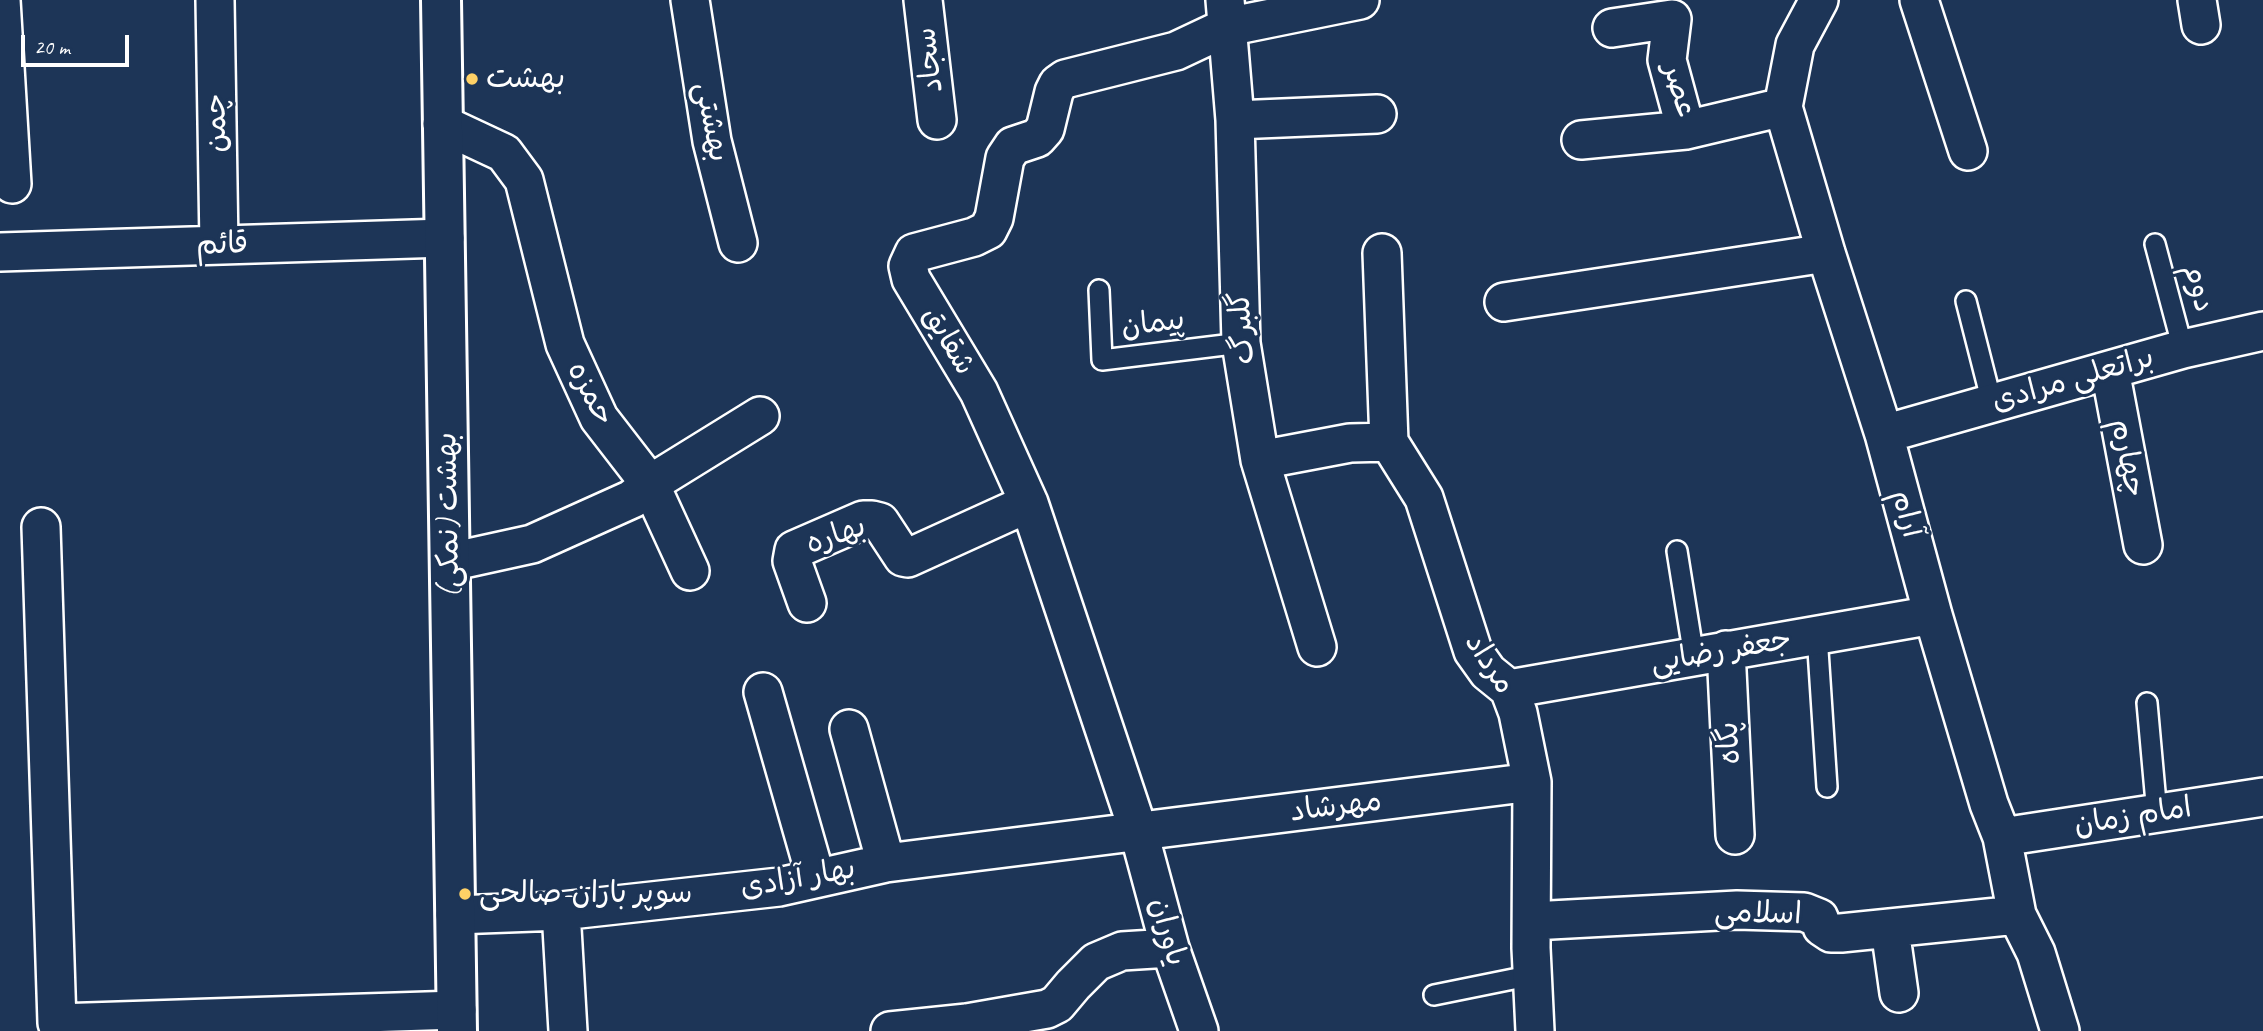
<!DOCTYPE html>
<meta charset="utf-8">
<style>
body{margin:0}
#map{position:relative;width:2263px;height:1031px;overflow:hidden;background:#1d3557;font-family:Caveat,sans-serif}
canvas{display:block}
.scale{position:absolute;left:21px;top:35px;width:108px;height:32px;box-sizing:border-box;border:4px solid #fff;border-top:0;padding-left:9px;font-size:21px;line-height:24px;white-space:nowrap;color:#fff;-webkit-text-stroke:5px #1d3557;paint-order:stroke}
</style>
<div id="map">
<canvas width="2263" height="1031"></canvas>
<div class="scale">20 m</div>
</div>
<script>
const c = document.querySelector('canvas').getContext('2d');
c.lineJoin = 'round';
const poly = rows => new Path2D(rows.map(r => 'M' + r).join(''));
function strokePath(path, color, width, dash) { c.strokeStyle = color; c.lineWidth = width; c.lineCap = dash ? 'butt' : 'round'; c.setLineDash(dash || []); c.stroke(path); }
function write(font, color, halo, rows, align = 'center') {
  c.font = font + ' Caveat,"Playpen Sans Arabic",sans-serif'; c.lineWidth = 6; c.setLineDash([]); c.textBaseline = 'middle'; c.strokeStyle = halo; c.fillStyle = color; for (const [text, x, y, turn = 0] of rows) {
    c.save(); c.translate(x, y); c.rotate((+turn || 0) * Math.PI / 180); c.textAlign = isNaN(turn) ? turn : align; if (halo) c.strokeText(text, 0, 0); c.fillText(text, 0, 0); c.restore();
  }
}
const lane = poly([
 [2155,244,2183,349],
 [1099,290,1102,360,1241,343],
 [1966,301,1992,403],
 [1677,551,1694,657],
 [1817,635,1827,787],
 [2147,703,2157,814],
 [1434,995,1533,975]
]);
const street = poly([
 [1,0,12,184],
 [215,0,219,245],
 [690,0,712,141,738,243],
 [923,0,937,120],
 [1225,0,1235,120,1241,343,1260,460,1317,647],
 [1819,0,1795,45,1783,107,1826,253,1884,434,1933,615,1989,804,2002,837,2017,915,2036,953,2060,1031],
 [1919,0,1968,151],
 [2197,0,2201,25],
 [1612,28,1672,19,1667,60,1686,130,1783,107],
 [1235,120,1377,114],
 [442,124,504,153,524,180,565,344,599,418,650,484,632,499,532,544,450,562],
 [1581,140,1686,130],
 [0,252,445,238],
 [1382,253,1389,442],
 [1504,302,1826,253],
 [2110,370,2143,545],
 [1884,434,2183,349,2263,331],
 [1260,460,1350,443,1389,442,1424,498,1473,651,1488,672,1509,689,1518,713,1532,782,1531,948,1535,1031],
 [41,527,57,1023,457,1010],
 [690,571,650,484,760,416],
 [807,603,792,561,794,550,863,520,872,520,880,522,903,557,908,558,1029,503],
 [1726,650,1735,835],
 [1509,689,1933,615],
 [763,692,816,878],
 [849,729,886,863],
 [2002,837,2263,797],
 [561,911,568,1031],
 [455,915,561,911,779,887,886,863,1532,782],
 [1532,921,1737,910,1804,912,1819,918,1822,927,1831,933,1841,933,2017,915],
 [1890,929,1899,993],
 [890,1031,967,1023,1047,1009,1057,1004,1073,985,1096,962,1122,951,1170,948],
 [1199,1031,1170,948,1139,833,1029,503,979,392,911,279,908,266,914,253,974,237,988,230,994,218,1005,158,1013,146,1037,138,1045,129,1054,92,1058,84,1065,79,1176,51,1227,27,1360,0]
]);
const secondary = poly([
 [441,0,457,1031]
]);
const markers = [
 [472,79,7,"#ffd166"],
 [465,894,7,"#ffd166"]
];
const streetNames = [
 ["سجاد",930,60,-97],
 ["عصر",1679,90,73],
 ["بهشتی",711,122,79],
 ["چمن",217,123,-91],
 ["قائم",222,245,-2],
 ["دوم",2198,288,75],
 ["پیمان",1153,324,-7],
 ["گلبرگ",1243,328,-94],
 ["شقایق",948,341,59],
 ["براتعلی مرادی",2073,380,-16],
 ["حمزه",590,394,62],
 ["چهارم",2127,458,79],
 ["آرام",1906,514,75],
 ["بهشت (نمکی)",449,515,-91],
 ["بهاره",836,536,-19],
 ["جعفر رضایی",1721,652,-10],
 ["مرداد",1489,664,57],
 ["پگاه",1730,743,-93],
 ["مهرشاد",1336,807,-7],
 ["امام زمان",2133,817,-9],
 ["بهار آزادی",798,879,-10],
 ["اسلامی",1758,914,2],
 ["یاوران",1167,932,74]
];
const poiNames = [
 ["بهشت",486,79],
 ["سوپر باران-صالحی",479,894]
];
strokePath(lane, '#fff', 24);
strokePath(street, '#fff', 42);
strokePath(secondary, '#fff', 44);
strokePath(lane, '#1d3557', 19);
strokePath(street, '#1d3557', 37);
strokePath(secondary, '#1d3557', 38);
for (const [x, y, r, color] of markers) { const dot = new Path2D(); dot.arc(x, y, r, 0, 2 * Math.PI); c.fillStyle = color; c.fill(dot); strokePath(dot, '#1d3557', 2.5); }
write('30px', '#fff', '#1d3557', streetNames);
write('30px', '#fff', '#1d3557', poiNames, 'left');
</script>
